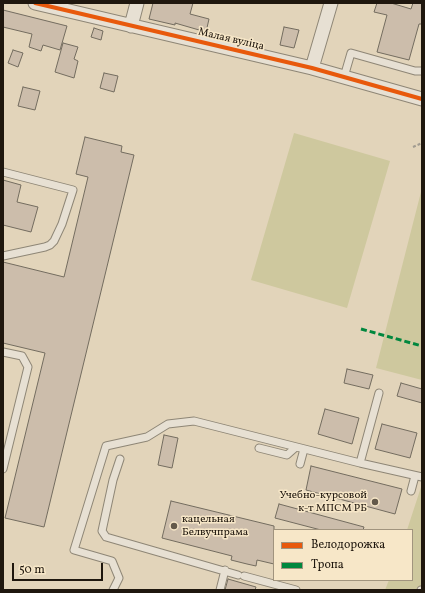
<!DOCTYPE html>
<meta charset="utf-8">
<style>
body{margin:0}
#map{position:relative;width:425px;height:593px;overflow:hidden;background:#e2d4ba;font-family:Vollkorn,serif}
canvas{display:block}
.frame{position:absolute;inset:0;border:4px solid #1f170e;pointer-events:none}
.legend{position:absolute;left:273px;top:529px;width:140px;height:52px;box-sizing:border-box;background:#f7e7c8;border:1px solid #a1947e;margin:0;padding:5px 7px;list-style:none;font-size:12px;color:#1f170e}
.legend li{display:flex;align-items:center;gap:8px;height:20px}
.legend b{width:20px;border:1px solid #a1947e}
.scale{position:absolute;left:12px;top:563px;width:91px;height:18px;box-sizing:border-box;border:2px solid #1f170e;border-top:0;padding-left:5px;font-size:12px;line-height:14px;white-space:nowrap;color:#1f170e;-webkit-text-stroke:3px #f7e7c8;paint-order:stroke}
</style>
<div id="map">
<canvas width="425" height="593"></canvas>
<div class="frame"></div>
<ul class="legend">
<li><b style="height:5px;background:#e8590c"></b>Велодорожка</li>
<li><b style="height:5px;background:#00873e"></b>Тропа</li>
</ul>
<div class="scale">50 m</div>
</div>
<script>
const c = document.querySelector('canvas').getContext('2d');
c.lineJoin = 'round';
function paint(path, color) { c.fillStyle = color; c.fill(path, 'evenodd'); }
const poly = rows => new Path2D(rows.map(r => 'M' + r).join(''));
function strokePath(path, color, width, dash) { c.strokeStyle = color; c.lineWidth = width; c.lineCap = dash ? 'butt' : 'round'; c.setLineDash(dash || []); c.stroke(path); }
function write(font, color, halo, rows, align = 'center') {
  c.font = font + ' Vollkorn,serif'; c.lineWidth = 3; c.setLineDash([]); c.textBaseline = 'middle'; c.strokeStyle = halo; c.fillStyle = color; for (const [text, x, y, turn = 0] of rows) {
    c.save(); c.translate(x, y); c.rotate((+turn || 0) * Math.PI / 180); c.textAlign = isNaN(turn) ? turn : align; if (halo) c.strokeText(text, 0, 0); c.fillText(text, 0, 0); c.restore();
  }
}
const green = poly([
 [294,133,390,161,347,308,251,280],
 [422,188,422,380,376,368],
 [422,484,422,590,385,590,389,580,412,580,412,530,407,530]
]);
const building = poly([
 [153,3,193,3,190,14,209,19,206,32,175,23,175,25,149,19,153,3],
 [377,3,391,3,411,9,413,3,422,3,422,24,419,24,409,60,377,52,387,15,374,12,377,3],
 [3,10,67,26,60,50,43,45,41,51,29,47,32,34,3,27,3,10],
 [284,27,299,30,294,48,280,45,284,27],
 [94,28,103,31,101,40,91,37,94,28],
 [63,43,78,47,74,59,78,61,74,78,55,72,63,43],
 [13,50,23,53,18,67,8,63,13,50],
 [104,73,118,76,114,92,100,88,104,73],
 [23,87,40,91,35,110,18,106,23,87],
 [85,137,122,146,121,152,134,155,44,527,5,518,45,353,3,343,3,262,64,277,88,177,76,174,85,137],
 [3,180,21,185,17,202,38,207,31,232,3,225,3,180],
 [347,369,373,375,369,389,344,383,347,369],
 [401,383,422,389,422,403,397,396,401,383],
 [325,409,359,418,352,444,318,434,325,409],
 [382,424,417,433,410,458,375,449,382,424],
 [164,435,178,438,172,468,158,465,164,435],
 [311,466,402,489,395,514,306,490,311,466],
 [171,501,274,526,274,564,257,560,256,566,247,564,231,560,232,556,162,538,171,501],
 [279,504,364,527,363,530,321,530,275,518,279,504],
 [228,579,256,587,255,590,225,590,228,579]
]);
const path = poly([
 [413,147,422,143]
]);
const service = poly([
 [344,77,351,53,415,71,422,71],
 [3,172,73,190,62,224,54,241,50,245,45,247,3,256],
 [3,352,22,356,28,367,3,469],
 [259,448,287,455,296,447],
 [120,459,113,480,102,531,106,537,238,575],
 [360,463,379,393],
 [300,464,304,449],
 [411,491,415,476],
 [244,576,296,590],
 [113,590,119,578,112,561,74,550,106,446,147,437,168,424,194,421,360,463,422,477],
 [220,590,225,570],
 [421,590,422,590]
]);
const minor = poly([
 [35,3,312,68,422,99],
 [131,26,137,3],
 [312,68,331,3]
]);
const quiet = poly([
 [361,329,422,346]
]);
const cycleway = poly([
 [35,3,312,68,422,99]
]);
const markers = [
 [375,502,4,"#63594a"],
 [174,526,4,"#63594a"]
];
const streetNames = [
 ["Малая вуліца",231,40,13]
];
const poiNames = [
 ["Учебно-курсовой",367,496],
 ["к-т МПСМ РБ",367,509],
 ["кацельная",182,520,"left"],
 ["Белвучпрама",182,533,"left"]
];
paint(green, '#cec89e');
paint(building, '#ccbdab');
strokePath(building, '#736c5f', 1);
strokePath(service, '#8e8676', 9);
strokePath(minor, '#8e8676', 15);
strokePath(path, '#a19b90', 2, [3, 2]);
strokePath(service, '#e7e0d3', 7);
strokePath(minor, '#e7e0d3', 13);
strokePath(quiet, '#00873e', 3, [6, 3]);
strokePath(cycleway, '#e8590c', 4);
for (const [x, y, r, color] of markers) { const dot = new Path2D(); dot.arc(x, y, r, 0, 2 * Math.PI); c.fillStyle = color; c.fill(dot); strokePath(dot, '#f7e7c8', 1.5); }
write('11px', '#1f170e', '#f7e7c8', streetNames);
write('11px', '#1f170e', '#f7e7c8', poiNames, 'right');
</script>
